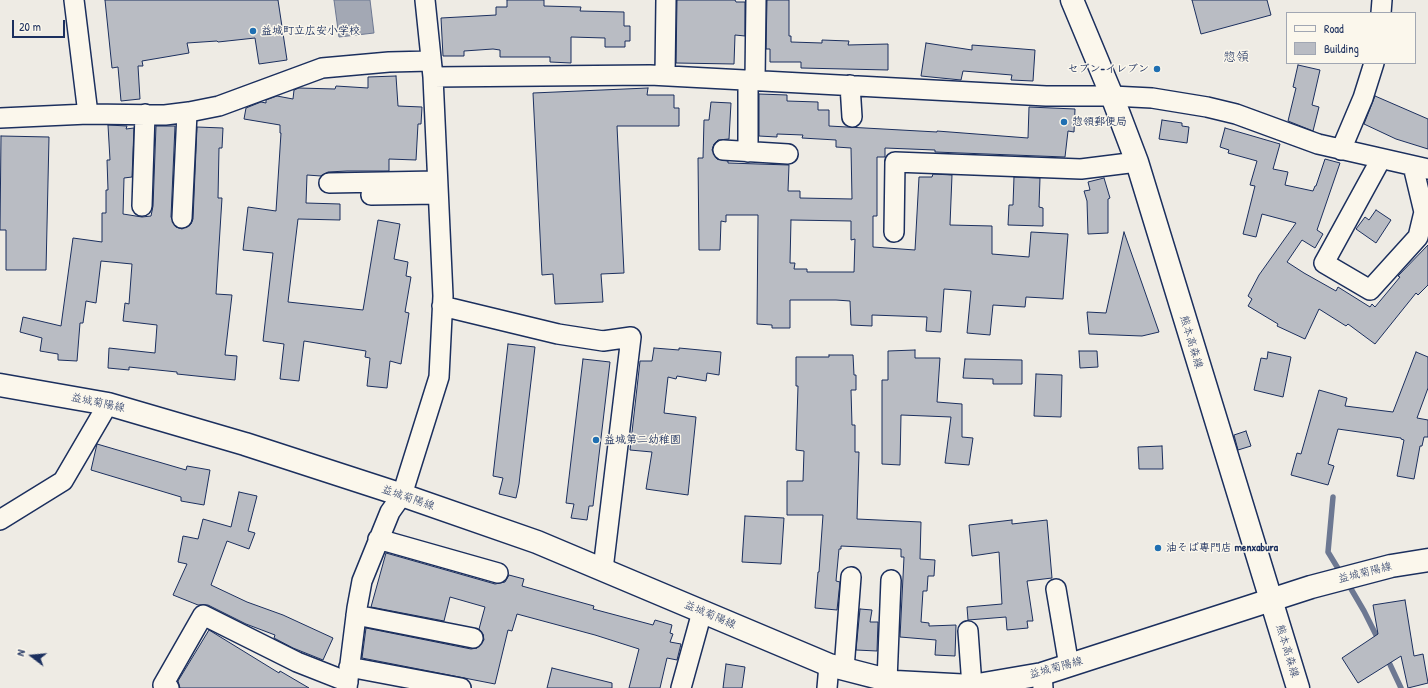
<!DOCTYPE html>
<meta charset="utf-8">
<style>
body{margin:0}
#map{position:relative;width:1428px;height:688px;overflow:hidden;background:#eeebe4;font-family:"Patrick Hand",sans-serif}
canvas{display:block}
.legend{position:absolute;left:1286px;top:12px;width:130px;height:52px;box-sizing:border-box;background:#fbf7ec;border:1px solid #a1a7b3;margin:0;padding:5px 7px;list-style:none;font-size:12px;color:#1b2f5e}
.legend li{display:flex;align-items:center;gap:8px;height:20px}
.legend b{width:20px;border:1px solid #a1a7b3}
.north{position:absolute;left:12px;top:636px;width:40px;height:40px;-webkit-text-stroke:3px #fbf7ec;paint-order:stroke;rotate:286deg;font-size:11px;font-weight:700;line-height:16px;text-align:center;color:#1b2f5e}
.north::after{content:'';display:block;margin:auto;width:14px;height:18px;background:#1b2f5e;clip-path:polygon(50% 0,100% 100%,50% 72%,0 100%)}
.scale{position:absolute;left:12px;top:20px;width:53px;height:18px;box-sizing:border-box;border:2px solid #1b2f5e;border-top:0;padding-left:5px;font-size:12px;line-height:14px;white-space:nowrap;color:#1b2f5e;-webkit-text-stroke:3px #fbf7ec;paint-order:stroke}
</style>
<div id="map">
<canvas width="1428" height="688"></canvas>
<ul class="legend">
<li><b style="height:5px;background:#fbf7ec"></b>Road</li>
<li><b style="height:11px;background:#b9bcc3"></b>Building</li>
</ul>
<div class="north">N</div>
<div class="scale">20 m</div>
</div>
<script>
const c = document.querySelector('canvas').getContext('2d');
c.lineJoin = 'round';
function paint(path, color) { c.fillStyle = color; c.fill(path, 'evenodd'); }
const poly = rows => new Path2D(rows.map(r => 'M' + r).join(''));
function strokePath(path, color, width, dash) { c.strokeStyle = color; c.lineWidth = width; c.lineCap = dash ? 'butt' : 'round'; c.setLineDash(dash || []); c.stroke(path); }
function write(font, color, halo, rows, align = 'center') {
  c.font = font + ' "Patrick Hand","Klee One",sans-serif'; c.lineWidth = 3; c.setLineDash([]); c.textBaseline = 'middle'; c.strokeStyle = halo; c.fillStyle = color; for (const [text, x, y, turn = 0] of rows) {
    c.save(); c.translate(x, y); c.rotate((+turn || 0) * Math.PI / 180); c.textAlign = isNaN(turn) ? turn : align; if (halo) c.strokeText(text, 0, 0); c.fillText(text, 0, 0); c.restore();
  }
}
const water = poly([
 [334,0,370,0,374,33,339,37,334,0]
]);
const stream = poly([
 [1333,497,1328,552,1342,575],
 [1347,582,1364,611,1379,641],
 [1386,656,1401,688]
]);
const building = poly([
 [105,0,278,0,287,60,259,64,255,38,218,42,217,41,187,43,189,53,142,61,143,66,138,66,140,99,121,101,118,67,112,68,105,0],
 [507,0,544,0,544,6,581,7,580,11,624,12,624,26,630,26,630,41,625,41,625,47,605,47,605,38,571,37,571,63,550,62,550,57,500,57,500,50,493,49,464,51,464,56,443,56,441,18,496,15,496,7,507,7,507,0],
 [677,0,735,0,736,2,745,2,745,36,735,35,734,64,676,63,677,0],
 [767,0,789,0,789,36,791,36,791,42,822,43,822,40,849,41,848,45,888,44,888,70,801,68,801,62,770,62,770,49,766,49,767,0],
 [1192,0,1267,0,1271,15,1201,34,1192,0],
 [926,43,972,50,972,45,1035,50,1033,81,1011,80,1012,75,963,71,961,80,921,76,926,43],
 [1298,65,1320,70,1312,105,1319,107,1313,131,1288,121,1296,88,1293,87,1298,65],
 [396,76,398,106,422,107,421,124,418,124,416,160,389,159,389,171,347,171,328,172,321,176,307,175,306,203,340,204,340,220,298,219,288,302,363,310,378,220,400,224,394,259,408,262,406,276,411,277,405,312,409,313,401,364,390,361,387,388,367,386,370,358,365,357,366,351,304,341,299,381,280,379,284,344,263,341,273,253,243,250,248,207,276,211,281,133,280,133,280,125,244,119,246,108,261,102,266,103,266,100,277,96,293,99,294,90,299,88,335,89,336,86,368,88,368,77,396,76],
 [648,88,647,95,674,95,674,108,679,108,679,126,617,126,624,273,601,274,603,302,555,304,553,274,542,275,533,93,648,88],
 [759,94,787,95,787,101,818,102,818,110,829,110,829,126,937,132,937,131,1028,138,1029,107,1075,109,1074,132,1068,131,1065,157,935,152,935,150,885,148,885,157,877,157,877,216,873,216,873,247,915,250,919,177,932,177,933,174,952,175,950,225,992,226,992,254,1029,257,1031,232,1068,234,1063,299,1026,297,1025,307,993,305,990,335,967,333,971,291,944,289,941,332,926,331,927,317,872,315,872,326,851,325,850,301,836,300,790,300,790,328,772,328,772,325,757,324,758,215,726,215,726,222,721,221,720,250,699,250,698,158,703,158,704,120,709,120,711,102,731,103,729,139,718,140,714,144,712,150,717,159,728,161,728,163,789,165,788,191,800,191,800,198,852,199,851,148,836,147,836,140,802,138,803,135,777,134,777,137,759,136,759,94],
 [791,220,851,221,851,240,855,239,854,272,807,272,807,269,794,269,795,263,790,263,791,220],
 [1375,96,1428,119,1428,149,1396,139,1364,124,1375,96],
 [1162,120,1182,123,1182,126,1189,127,1187,143,1159,139,1162,120],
 [108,125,127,126,126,129,134,128,132,177,124,178,123,214,142,217,151,216,153,206,156,126,175,126,171,217,176,227,182,229,191,224,193,219,197,127,223,128,222,148,219,148,218,198,222,198,216,294,232,295,225,355,237,356,235,380,177,374,177,372,129,367,129,370,108,368,109,348,155,353,157,325,123,321,125,303,129,304,132,264,101,261,96,303,86,301,83,323,80,323,77,361,58,360,58,354,40,351,42,338,20,332,23,317,61,326,73,238,102,242,102,213,106,213,106,190,108,190,107,160,110,160,108,125],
 [1225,128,1280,144,1273,169,1288,172,1285,185,1313,191,1315,186,1316,186,1325,159,1340,163,1317,230,1323,234,1315,248,1302,240,1287,262,1304,273,1336,291,1338,287,1370,307,1372,304,1375,307,1400,277,1398,276,1428,245,1428,285,1418,295,1416,293,1375,344,1348,324,1346,326,1319,309,1305,339,1277,326,1278,324,1248,306,1252,299,1248,296,1259,275,1296,223,1262,214,1256,237,1243,234,1255,186,1250,185,1257,161,1228,153,1229,150,1220,147,1225,128],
 [1,136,49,137,46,270,6,270,6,230,0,230,1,136],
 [1014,177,1040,178,1039,207,1043,208,1043,226,1008,225,1009,205,1013,205,1014,177],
 [1104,178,1110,198,1108,199,1108,233,1088,234,1087,201,1084,191,1090,190,1088,182,1104,178],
 [1376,210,1391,220,1376,243,1356,229,1365,217,1369,220,1376,210],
 [1124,232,1159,332,1142,336,1089,334,1087,312,1106,313,1124,232],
 [508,344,535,347,519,484,516,498,499,494,503,478,493,476,508,344],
 [654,348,679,350,679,348,721,352,719,375,707,373,706,381,677,376,676,379,668,377,664,413,696,417,688,495,646,489,652,452,630,450,640,361,652,361,654,348],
 [915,350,915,358,940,358,937,402,962,404,962,437,973,438,969,465,945,463,951,417,901,415,900,465,882,464,882,380,888,380,888,351,915,350],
 [1079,351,1097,351,1098,367,1080,368,1079,351],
 [1268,352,1291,357,1283,397,1254,390,1261,358,1267,359,1268,352],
 [1416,352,1428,357,1428,388,1417,418,1428,420,1428,437,1424,437,1422,446,1420,446,1414,479,1397,476,1404,440,1401,439,1401,438,1338,429,1328,464,1334,466,1328,485,1291,475,1297,453,1301,454,1319,390,1347,398,1345,406,1393,412,1416,352],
 [829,355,853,355,854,375,856,375,856,390,851,390,852,425,855,425,855,452,859,452,857,519,921,522,920,559,935,560,934,576,928,576,927,591,923,591,921,622,929,623,929,626,956,625,955,656,935,655,936,640,900,637,904,557,901,557,901,549,841,546,841,549,839,549,836,581,840,582,837,610,815,608,818,572,819,572,823,515,787,515,787,481,803,481,804,451,796,450,798,386,796,386,796,357,829,357,829,355],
 [583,359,610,362,593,506,589,506,587,520,571,518,574,504,566,503,583,359],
 [965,359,1022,360,1022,384,993,384,993,379,963,378,965,359],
 [1036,374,1062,375,1061,417,1034,416,1036,374],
 [1246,431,1251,446,1238,450,1234,435,1246,431],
 [97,444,186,470,187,466,210,470,204,505,181,501,181,497,91,470,97,444],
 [1162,446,1163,469,1139,469,1138,447,1162,446],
 [239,492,257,496,248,531,255,533,249,549,227,541,211,585,247,602,283,615,333,638,323,660,293,648,274,638,275,635,246,624,208,605,198,605,173,595,187,564,178,562,183,536,198,539,203,519,231,527,239,492],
 [745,516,784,518,781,564,742,562,745,516],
 [1012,520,1012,524,1047,520,1052,578,1027,581,1033,621,1027,621,1028,628,1007,630,1006,617,968,620,967,607,1002,604,999,552,972,556,969,525,1012,520],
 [386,553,495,584,505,582,509,575,524,579,522,586,594,606,593,609,653,625,655,620,672,625,670,633,673,634,670,642,681,644,677,660,667,658,660,688,629,688,639,649,595,635,517,614,512,631,508,630,495,684,362,658,366,628,471,649,477,648,484,640,483,634,479,629,485,607,450,597,444,621,371,607,386,553],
 [1405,600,1414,656,1423,654,1428,683,1408,688,1401,656,1358,683,1342,658,1378,634,1373,605,1405,600],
 [860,609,872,610,870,622,878,622,877,651,856,650,860,609],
 [209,630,279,673,280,671,309,688,180,688,178,681,209,630],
 [726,664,745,667,742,688,723,688,726,664],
 [552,668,612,683,612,688,547,688,552,668]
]);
const minor = poly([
 [74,0,88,114],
 [1381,13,1382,0],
 [665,75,666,0],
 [433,77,650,75,1046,96,1112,96,1152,98,1207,107,1236,114,1318,144,1428,169],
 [748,80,748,152],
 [755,80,756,0],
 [850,85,852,117],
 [0,118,88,114,165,115,189,112,219,106,322,68,389,62,431,61],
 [723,150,788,154],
 [1341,150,1363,98,1374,63],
 [1381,159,1324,263,1370,290,1418,237,1424,212,1413,166],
 [329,183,437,181],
 [371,195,438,194],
 [142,206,145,114],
 [182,218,187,113],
 [894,232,895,162,1081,169,1137,162],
 [442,306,558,334,603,341,631,337,603,569],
 [0,520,63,481,108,404],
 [378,539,498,573],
 [1056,589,1069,666],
 [356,615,473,638],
 [968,631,972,686],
 [349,667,461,688],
 [844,669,851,577],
 [1042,674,1043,688],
 [887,681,891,580],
 [169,688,163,685,203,615,297,662,348,682],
 [347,688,357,608,362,581,390,512,402,495,439,377,443,296,433,77,425,0],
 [681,688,702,612],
 [827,688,829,665]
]);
const secondary = poly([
 [0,385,108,404,245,444,402,495,537,542,829,665,895,682,972,686,1042,674,1311,587,1391,566,1428,560]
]);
const primary = poly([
 [1072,0,1112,96,1137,162,1298,688]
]);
const markers = [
 [253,31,4,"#1f6fb2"],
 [1157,69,4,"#1f6fb2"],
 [1064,122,4,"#1f6fb2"],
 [596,440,4,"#1f6fb2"],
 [1158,548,4,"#1f6fb2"]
];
const poiNames = [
 ["益城町立広安小学校",261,31],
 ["セブン-イレブン",1149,69,"right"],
 ["惣領郵便局",1072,122],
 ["益城第二幼稚園",604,440],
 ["油そば専門店 menxabura",1166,548]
];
const streetNames = [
 ["熊本高森線",1191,342,73],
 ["益城菊陽線",98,403,12],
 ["益城菊陽線",408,498,19],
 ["益城菊陽線",1365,573,-14],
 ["益城菊陽線",710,615,23],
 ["熊本高森線",1287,651,73],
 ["益城菊陽線",1056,668,-15]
];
const quarterNames = [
 ["惣領",1236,58]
];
paint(water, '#a3a8b4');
strokePath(water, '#6d7892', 1);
strokePath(stream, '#6d7892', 5.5);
paint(building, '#b9bcc3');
strokePath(building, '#1b2f5e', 1);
strokePath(minor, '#1b2f5e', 22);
strokePath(secondary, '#1b2f5e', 25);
strokePath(primary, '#1b2f5e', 25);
strokePath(minor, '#fbf7ec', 19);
strokePath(secondary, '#fbf7ec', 22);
strokePath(primary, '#fbf7ec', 22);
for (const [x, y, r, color] of markers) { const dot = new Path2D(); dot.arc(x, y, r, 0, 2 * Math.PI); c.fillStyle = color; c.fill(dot); strokePath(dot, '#fbf7ec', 1.5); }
write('bold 11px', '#1b2f5e', '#fbf7ec', poiNames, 'left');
write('11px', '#1b2f5e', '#fbf7ec', streetNames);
write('13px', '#1b2f5e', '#fbf7ec', quarterNames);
</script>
